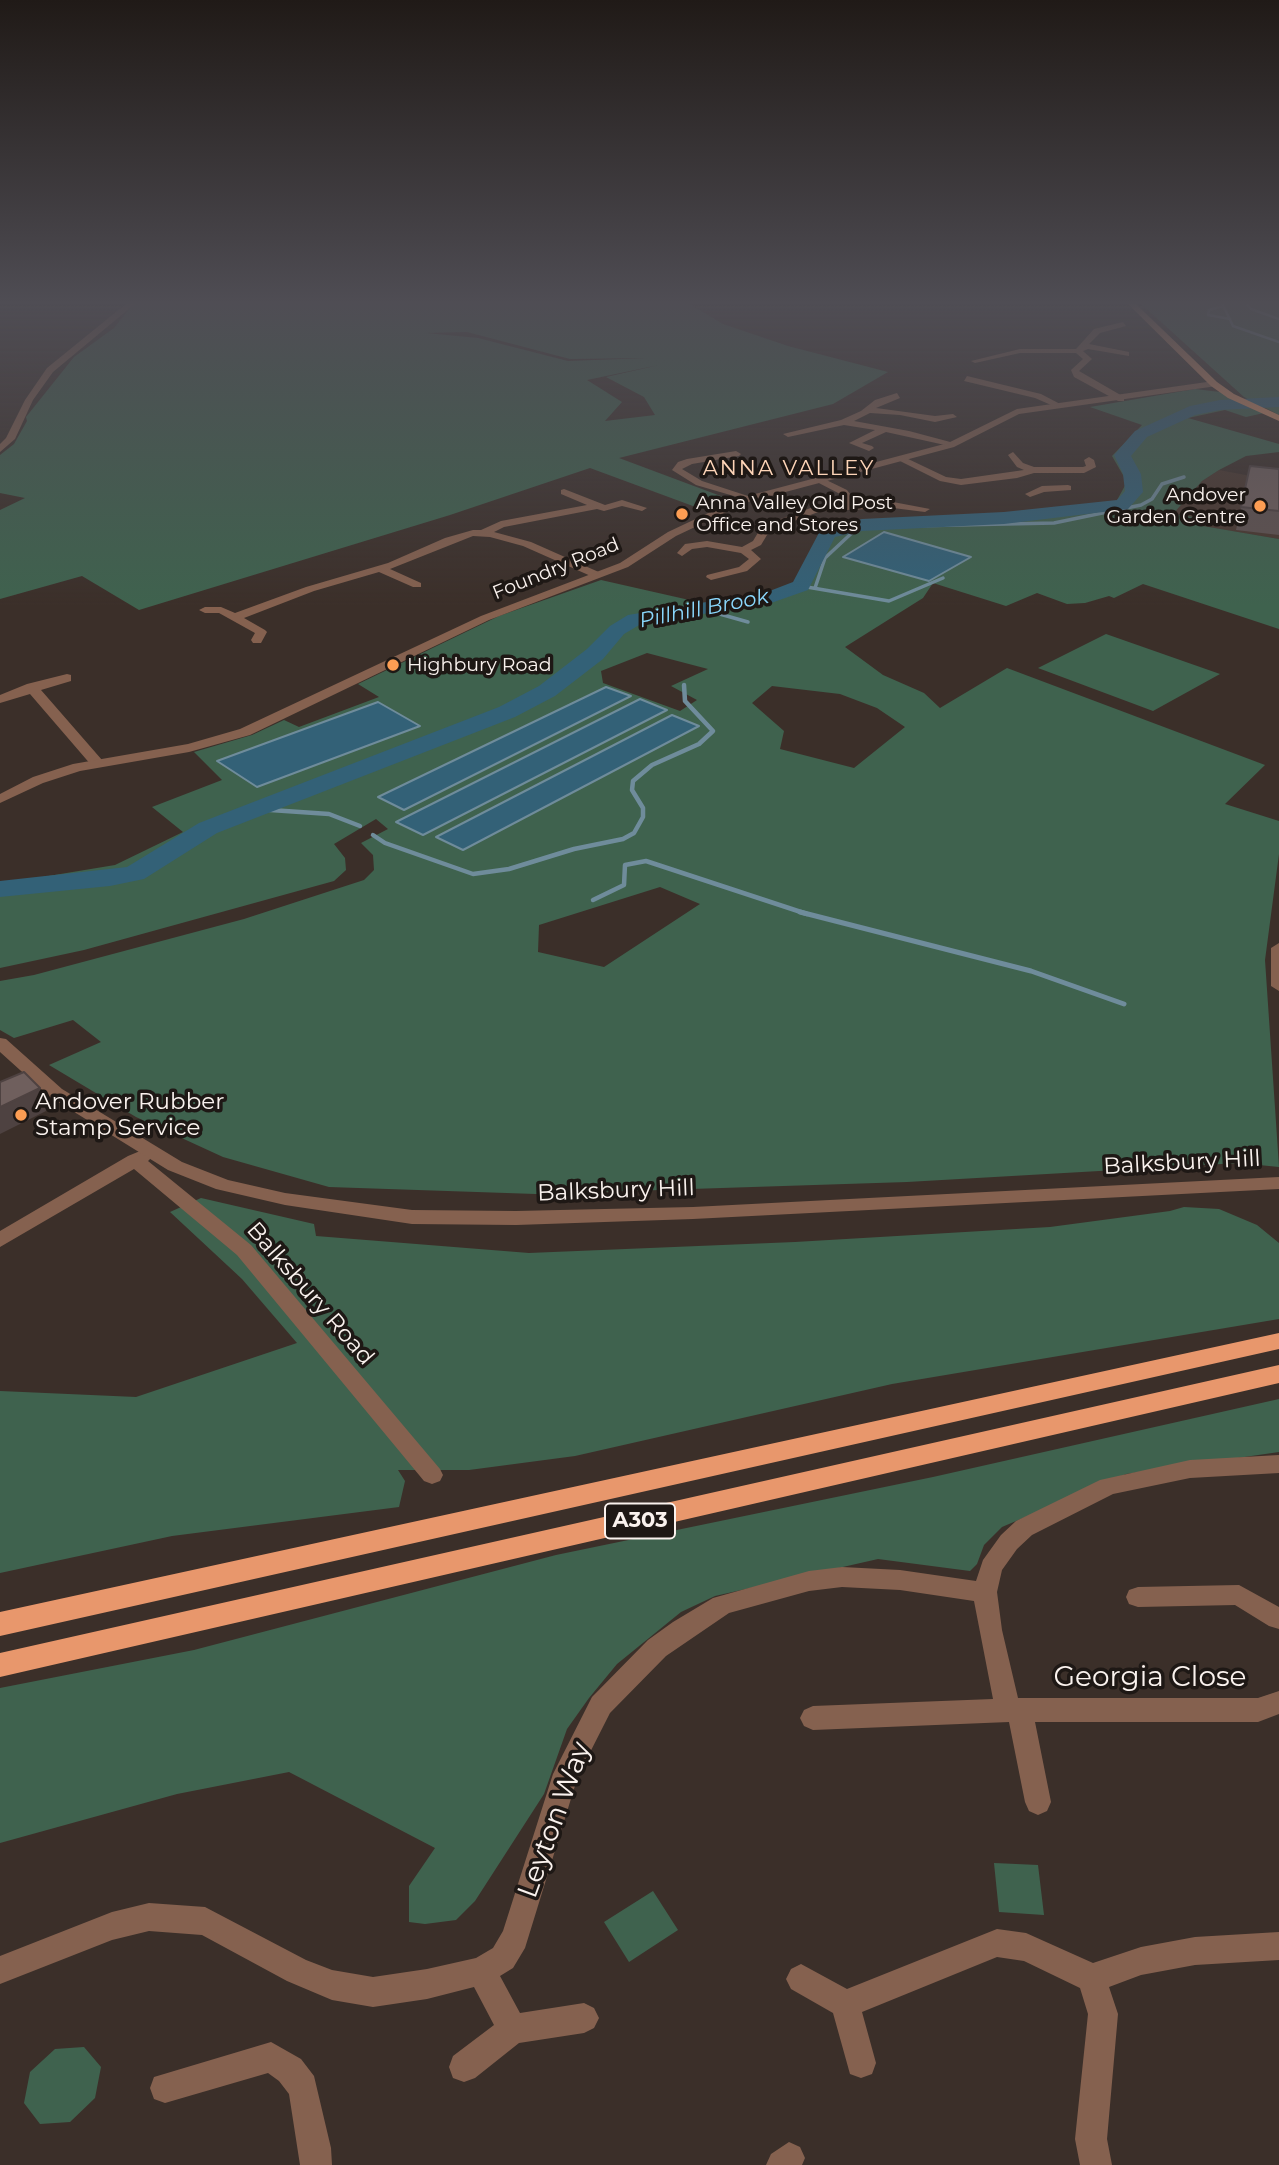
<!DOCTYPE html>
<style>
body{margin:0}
canvas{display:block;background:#3b2f29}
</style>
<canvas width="1279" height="2165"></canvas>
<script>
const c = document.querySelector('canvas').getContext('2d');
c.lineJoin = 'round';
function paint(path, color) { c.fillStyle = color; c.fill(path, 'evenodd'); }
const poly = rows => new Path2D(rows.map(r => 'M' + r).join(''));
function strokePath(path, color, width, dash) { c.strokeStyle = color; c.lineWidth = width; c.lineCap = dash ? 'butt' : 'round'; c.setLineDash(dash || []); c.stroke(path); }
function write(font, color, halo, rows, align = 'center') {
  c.font = font + ' Montserrat,sans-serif'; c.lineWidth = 7; c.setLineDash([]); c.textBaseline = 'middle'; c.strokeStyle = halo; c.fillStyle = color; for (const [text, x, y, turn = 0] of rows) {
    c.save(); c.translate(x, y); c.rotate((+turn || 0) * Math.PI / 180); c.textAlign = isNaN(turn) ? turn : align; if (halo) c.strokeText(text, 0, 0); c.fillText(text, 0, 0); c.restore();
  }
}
const built = poly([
 [1219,470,1256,477,1279,472,1279,539,1202,526,1172,515,1202,481]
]);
const green = poly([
 [134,303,688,303,723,324,788,346,888,372,833,404,619,458,726,498,701,509,590,468,450,515,139,610,82,576,0,599,0,510,25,498,0,493,0,455,14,444,27,421,26,417,74,357,114,328],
 [467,332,570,359,646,358,568,361,478,338,426,333],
 [659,365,606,377,644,397,655,415,605,421,622,402,587,380],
 [1140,303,1279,303,1279,415,1244,397],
 [1195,389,1220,392,1264,413,1246,417,1225,410,1188,418,1279,444,1279,452,1246,456,1219,470,1202,481,1173,514,1201,518,1203,526,1279,539,1279,629,1143,584,1114,598,1109,596,1085,603,1067,604,1037,593,1006,606,933,583,923,598,845,647,883,675,924,693,940,708,1007,668,1265,765,1225,804,1279,821,1279,854,1265,960,1279,1167,1239,1163,907,1182,536,1194,329,1187,223,1157,136,1117,49,1065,101,1042,73,1020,14,1038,0,1030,0,981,34,975,244,919,364,880,374,870,373,855,361,843,388,829,376,819,334,844,345,858,346,870,334,881,84,950,0,968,0,884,115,865,183,832,152,807,222,780,194,752,252,735,284,720,299,727,379,697,358,684,499,616,601,580,707,604,794,587,826,533,862,525,999,516,1116,502,1127,482,1112,456,1142,425,1090,407],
 [647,653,708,669,671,686,697,700,680,711,603,683,601,671],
 [772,686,840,694,877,708,905,727,854,768,780,749,784,731,752,703],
 [660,887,700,904,604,967,538,952,539,925],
 [1106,634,1220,674,1153,711,1038,668],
 [201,1198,314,1224,316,1236,529,1253,795,1242,1050,1227,1170,1211,1184,1207,1219,1209,1257,1225,1279,1243,1279,1319,892,1384,575,1456,469,1470,398,1470,405,1481,399,1507,172,1536,0,1573,0,1391,136,1397,297,1343,242,1279,170,1212],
 [1279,1399,1279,1452,1126,1474,1002,1527,984,1545,977,1564,970,1571,878,1559,715,1596,681,1612,617,1664,589,1698,567,1729,544,1794,475,1901,456,1920,425,1924,409,1922,409,1886,435,1848,289,1772,177,1794,0,1843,0,1688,194,1650,556,1555,933,1477],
 [994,1863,1038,1865,1044,1915,999,1912],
 [653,1891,678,1930,629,1962,604,1922],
 [84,2047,101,2067,95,2098,70,2122,40,2124,24,2103,30,2072,55,2049]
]);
const water = poly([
 [884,532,971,557,929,581,843,557,884,532],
 [606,687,631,696,404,810,378,797,606,687],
 [640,699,667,710,423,835,396,822,640,699],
 [378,702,420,726,257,787,217,761,378,702],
 [672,715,699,726,463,850,436,837,672,715]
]);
const streamFar3 = poly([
 [1222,303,1233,326,1279,342],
 [1246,303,1251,309,1279,319],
 [1223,306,1209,310,1208,315,1230,319]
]);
const streamFar2 = poly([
 [801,586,889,601,943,578],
 [815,588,825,558,855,530,863,527,1054,523,1141,505,1152,499,1162,484,1184,477],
 [695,607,748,622]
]);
const streamFar1 = poly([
 [256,809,329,814,360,826],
 [373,835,385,843,473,874,509,869,574,849,623,839,634,833,643,817,643,808,632,790,633,781,652,765,699,744,713,731,685,701,684,685],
 [593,900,624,885,625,865,646,861,807,914]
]);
const stream = poly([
 [800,912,1031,971,1124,1004]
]);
const river = poly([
 [1279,397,1279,407,1220,410,1195,415,1147,437,1131,456,1141,474,1143,492,1128,509,1004,524,862,531,835,537,808,590,771,603,641,624,624,634,603,659,555,696,515,717,217,833,144,879,110,886,0,897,0,881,127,867,199,823,499,707,539,686,587,649,610,626,628,615,767,592,793,582,821,529,862,519,1004,512,1117,500,1125,491,1123,474,1114,455,1135,431,1190,406,1220,400,1279,397]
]);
const minor = poly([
 [127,303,136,303,53,372,33,400,15,439,0,452,0,444,6,438,25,400,47,368,127,303],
 [1123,322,1126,326,1100,333,1089,344,1129,352,1129,356,1088,349,1083,351,1092,359,1079,371,1124,397,1124,401,1118,401,1074,377,1071,370,1083,359,1076,353,1020,353,975,363,971,361,1020,349,1076,349,1094,329,1123,322],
 [967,376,1041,394,1062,405,1058,408,1035,398,964,381,967,376],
 [897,393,900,398,876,408,935,416,953,414,957,417,935,422,900,415,870,413,854,421,909,431,954,443,954,447,886,432,862,443,872,446,874,448,869,451,849,443,875,430,844,425,788,437,783,434,841,420,861,411,875,400,897,393],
 [736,451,741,454,739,456,692,464,682,469,702,481,751,497,751,501,696,485,672,470,678,462,687,459,736,451],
 [1013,452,1023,463,1034,467,1083,467,1086,466,1084,460,1089,457,1094,460,1096,467,1084,473,1034,473,1017,478,961,485,940,481,896,459,904,457,946,477,961,479,1024,470,1017,467,1008,455,1013,452],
 [818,476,847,490,856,502,893,502,930,509,925,512,893,508,821,511,770,530,761,545,751,550,761,559,747,571,711,580,706,577,707,575,739,567,749,559,741,553,707,547,692,549,682,556,677,553,685,544,707,541,742,547,753,541,762,526,816,506,846,503,840,494,815,481,815,477,818,476],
 [1068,485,1071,486,1071,490,1044,492,1030,497,1025,494,1042,486,1068,485],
 [564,489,605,505,622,500,647,508,642,511,622,506,604,511,597,509,504,527,494,532,531,542,601,573,601,577,593,577,523,546,490,537,473,536,390,569,421,583,421,587,413,587,379,572,314,591,244,618,265,630,267,632,261,643,253,643,251,640,255,633,219,613,205,613,199,610,205,607,221,607,235,613,306,587,388,563,445,538,473,530,481,530,501,521,587,505,561,494,561,490,564,489],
 [67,674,71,675,71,681,41,690,102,760,102,766,92,766,30,694,0,703,0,695,27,684,67,674],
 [145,1149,154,1155,148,1161,251,1245,440,1469,443,1475,440,1481,432,1484,424,1481,237,1255,134,1169,0,1247,0,1231,128,1156,145,1149],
 [1279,1455,1279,1473,1190,1478,1113,1494,1032,1535,1017,1549,1002,1570,997,1592,1002,1630,1018,1698,1258,1698,1279,1691,1279,1714,1258,1722,1035,1722,1051,1802,1047,1811,1038,1815,1029,1811,1025,1802,1009,1722,813,1730,804,1726,800,1718,804,1710,813,1706,993,1699,974,1601,900,1590,842,1587,809,1591,729,1613,666,1656,610,1713,578,1776,525,1948,513,1968,500,1976,520,2013,584,2003,594,2008,599,2018,594,2028,584,2033,519,2043,475,2078,464,2082,453,2078,449,2067,453,2056,494,2025,474,1987,427,1999,373,2007,332,2000,287,1981,202,1935,149,1931,112,1940,0,1984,0,1956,112,1912,149,1903,205,1907,306,1960,332,1970,373,1977,427,1969,476,1958,493,1948,503,1931,553,1774,592,1697,648,1640,673,1622,713,1598,809,1571,842,1567,900,1570,976,1581,983,1560,1001,1535,1016,1521,1100,1480,1190,1460,1279,1455],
 [1239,1585,1279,1607,1279,1629,1269,1626,1235,1605,1138,1607,1129,1604,1126,1597,1129,1590,1138,1587,1239,1585],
 [997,1929,1026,1933,1093,1963,1141,1947,1195,1937,1279,1932,1279,1960,1195,1965,1141,1975,1109,1987,1118,2014,1107,2139,1112,2165,1080,2165,1075,2139,1088,2014,1080,1988,1024,1961,997,1957,862,2012,876,2063,872,2074,861,2078,850,2074,833,2013,791,1989,786,1979,791,1969,801,1964,847,1989,997,1929],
 [271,2042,301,2059,314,2076,331,2148,332,2165,300,2165,289,2094,279,2081,268,2073,165,2103,154,2099,150,2088,154,2077,271,2042],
 [789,2142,800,2147,805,2158,802,2165,766,2165,771,2154,789,2142]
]);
const tertiary = poly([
 [1214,381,1217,386,1019,414,954,447,748,502,676,536,628,567,489,620,250,735,189,752,80,771,43,783,0,803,0,794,33,777,73,764,188,744,240,729,481,616,620,563,668,532,740,498,948,443,1017,409,1214,381],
 [1279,943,1279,991,1271,986,1271,948,1279,943],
 [0,1038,6,1039,62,1089,182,1162,228,1180,285,1193,412,1210,516,1211,693,1207,1279,1177,1279,1189,693,1219,516,1225,412,1224,285,1205,216,1189,168,1170,50,1097,0,1052,0,1038]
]);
const primary = poly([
 [1127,303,1135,303,1217,382,1234,394,1279,415,1279,421,1228,398,1211,386,1127,303]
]);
const trunk = poly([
 [1279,1333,1279,1349,0,1636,0,1612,1279,1333],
 [1279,1365,1279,1383,0,1677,0,1653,1279,1365]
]);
const wall = poly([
 [1250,466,1279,469,1279,535,1236,530]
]);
const shadedWall = poly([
 [40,1088,46,1111,0,1134,0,1107]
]);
const building = poly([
 [1250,466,1279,469,1279,511,1241,507,1250,466],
 [24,1072,40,1088,0,1107,0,1082,24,1072]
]);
const markers = [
 [1260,506,7,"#fc9d53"],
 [682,514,7,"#fc9d53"],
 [393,665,7,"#fc9d53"],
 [21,1115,7,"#fc9d53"]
];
const farPoinames = [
 ["Andover",1246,495,"right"],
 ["Garden Centre",1246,517,"right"],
 ["Anna Valley Old Post",696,503],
 ["Office and Stores",696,525],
 ["Highbury Road",407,665]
];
const farStreetnames = [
 ["Foundry Road",556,569,-22]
];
const farQuarternames = [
 ["ANNA VALLEY",789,469]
];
const farWaternames = [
 ["Pillhill Brook",704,609,-11]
];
const shields = [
 [640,1521,70]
];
const shieldNames = [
 ["A303",640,1521]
];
const poiNames = [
 ["Andover Rubber",35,1102],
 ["Stamp Service",35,1128]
];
const streetNames = [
 ["Balksbury Hill",1182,1163,-3],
 ["Balksbury Hill",616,1191,-2],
 ["Balksbury Road",310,1294,49]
];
const nearStreetnames = [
 ["Georgia Close",1150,1678],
 ["Leyton Way",555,1820,-70]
];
paint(built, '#49372e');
paint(green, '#3f624e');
paint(water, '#336177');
strokePath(water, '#6f8c9b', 2);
strokePath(streamFar3, '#6f8c9b', 2.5);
strokePath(streamFar2, '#6f8c9b', 3.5);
strokePath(streamFar1, '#6f8c9b', 4.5);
strokePath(stream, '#6f8c9b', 5);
paint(river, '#336177');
paint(minor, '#85614f');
paint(tertiary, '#85614f');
paint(primary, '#d78e67');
paint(trunk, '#e8976c');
paint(wall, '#5f5250');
paint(shadedWall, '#4e4241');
paint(building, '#6f5f5d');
strokePath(building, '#4e4241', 2);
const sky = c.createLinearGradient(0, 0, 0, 606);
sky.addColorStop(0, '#201a17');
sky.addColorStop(0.5, '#4f4d54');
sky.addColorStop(1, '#4f4d5400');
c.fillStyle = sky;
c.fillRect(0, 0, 1279, 606);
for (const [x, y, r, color] of markers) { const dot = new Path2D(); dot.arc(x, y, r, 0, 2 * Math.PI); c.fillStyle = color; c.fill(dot); strokePath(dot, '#1e1815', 2.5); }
write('19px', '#faf2ee', '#1e1815', farPoinames, 'left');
write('19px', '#faf2ee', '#1e1815', farStreetnames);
c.letterSpacing = '2px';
write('21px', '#fed5b8', '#1e1815', farQuarternames);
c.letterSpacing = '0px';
write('italic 21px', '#8ad7fc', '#1e1815', farWaternames);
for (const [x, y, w] of shields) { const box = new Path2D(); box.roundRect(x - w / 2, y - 17.5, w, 35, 5); c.fillStyle = '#1e1815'; c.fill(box); strokePath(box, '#faf2ee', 2); }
write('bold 21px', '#faf2ee', null, shieldNames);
write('23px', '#faf2ee', '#1e1815', poiNames, 'left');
write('23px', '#faf2ee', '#1e1815', streetNames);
write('28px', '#faf2ee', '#1e1815', nearStreetnames);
</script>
